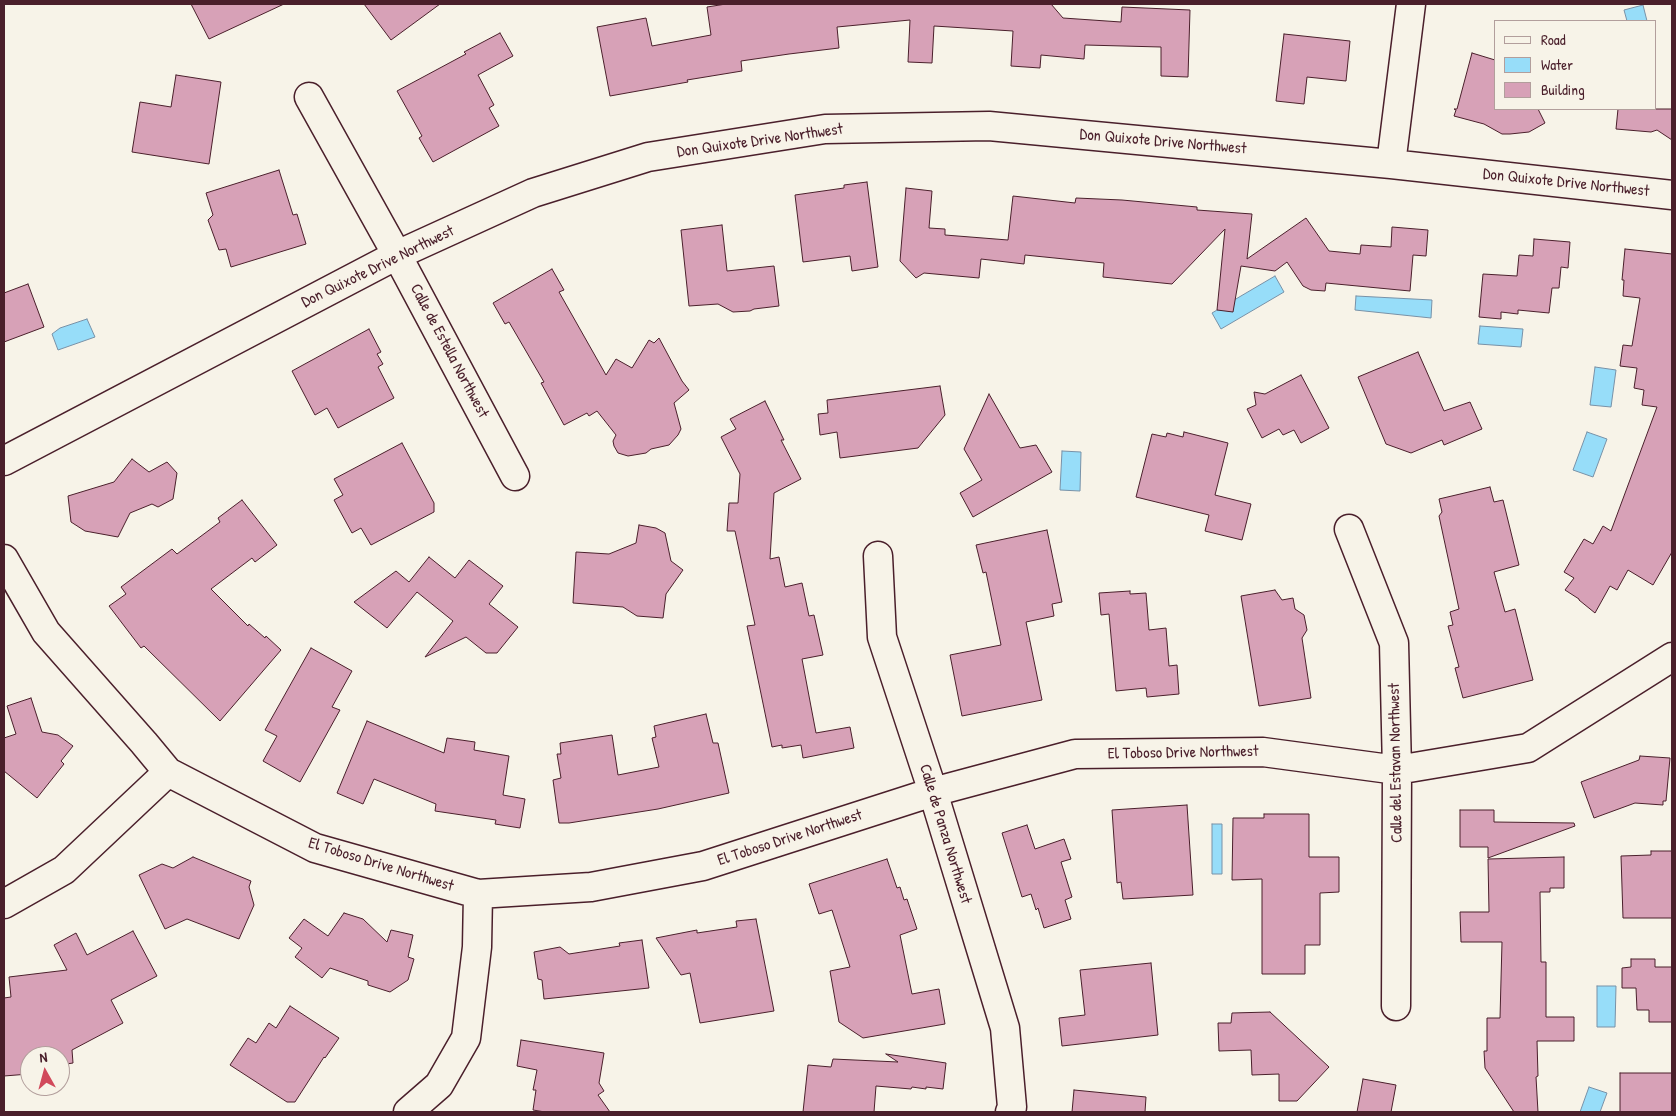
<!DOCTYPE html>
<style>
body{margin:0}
#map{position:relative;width:1676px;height:1116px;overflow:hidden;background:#f7f3e8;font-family:"Patrick Hand",sans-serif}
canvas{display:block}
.frame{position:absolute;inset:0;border:5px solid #4a1f2b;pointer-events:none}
.legend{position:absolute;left:1494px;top:20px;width:162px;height:90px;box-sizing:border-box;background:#f7f3e8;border:1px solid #b29e9c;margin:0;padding:6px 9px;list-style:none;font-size:15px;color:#4a1f2b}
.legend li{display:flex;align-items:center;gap:10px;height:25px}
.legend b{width:25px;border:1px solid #b29e9c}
.north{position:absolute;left:20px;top:1046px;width:50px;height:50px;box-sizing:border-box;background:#f7f3e8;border:1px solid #b29e9c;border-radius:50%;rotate:353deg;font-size:14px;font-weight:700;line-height:20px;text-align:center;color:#4a1f2b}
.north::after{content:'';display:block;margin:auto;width:18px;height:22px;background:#d1495b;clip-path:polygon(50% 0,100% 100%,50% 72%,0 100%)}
</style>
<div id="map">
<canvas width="1676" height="1116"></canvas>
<div class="frame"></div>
<ul class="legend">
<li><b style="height:6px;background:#f7f3e8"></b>Road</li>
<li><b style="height:14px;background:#97ddf9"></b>Water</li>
<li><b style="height:14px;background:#d7a1b7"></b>Building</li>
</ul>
<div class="north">N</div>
</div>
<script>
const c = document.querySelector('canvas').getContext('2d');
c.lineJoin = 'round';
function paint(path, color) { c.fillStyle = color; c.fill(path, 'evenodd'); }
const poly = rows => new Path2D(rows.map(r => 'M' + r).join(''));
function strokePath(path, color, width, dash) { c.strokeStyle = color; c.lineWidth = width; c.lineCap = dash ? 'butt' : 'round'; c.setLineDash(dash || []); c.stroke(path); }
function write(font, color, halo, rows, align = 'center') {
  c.font = font + ' "Patrick Hand",sans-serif'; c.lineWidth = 4; c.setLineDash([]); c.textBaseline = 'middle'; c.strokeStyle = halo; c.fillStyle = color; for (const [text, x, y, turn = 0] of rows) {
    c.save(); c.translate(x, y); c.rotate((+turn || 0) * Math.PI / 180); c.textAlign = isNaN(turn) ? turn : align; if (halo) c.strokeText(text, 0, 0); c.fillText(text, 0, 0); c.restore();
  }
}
const water = poly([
 [1643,5,1647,21,1627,21,1624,10,1643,5],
 [1275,276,1284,292,1221,329,1212,313,1275,276],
 [1356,296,1432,300,1431,318,1355,310,1356,296],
 [87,319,95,337,58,350,52,334,60,328,87,319],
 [1480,326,1523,329,1521,347,1478,344,1480,326],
 [1595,367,1616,370,1611,407,1590,405,1595,367],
 [1587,432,1607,439,1593,477,1573,470,1587,432],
 [1062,451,1081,452,1080,491,1060,490,1062,451],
 [1212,824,1222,824,1222,874,1212,874,1212,824],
 [1597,986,1616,986,1615,1027,1597,1027,1597,986],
 [1589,1087,1607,1093,1600,1112,1580,1112,1589,1087]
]);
const building = poly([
 [191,4,284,4,209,39,191,4],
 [364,4,440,4,391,40,364,4],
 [726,4,1051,4,1063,18,1121,22,1122,7,1190,10,1188,77,1161,76,1161,47,1085,45,1084,59,1041,55,1040,68,1011,66,1013,31,934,26,932,63,908,62,910,20,837,27,839,48,789,54,741,61,742,71,687,80,688,82,610,96,597,27,646,18,652,46,711,35,707,7,726,4],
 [500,33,513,56,478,75,494,105,489,108,499,126,433,162,419,138,422,136,397,91,466,54,464,52,500,33],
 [1284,34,1350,41,1346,81,1307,77,1304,104,1276,101,1284,34],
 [1472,53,1495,60,1495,109,1538,109,1545,123,1529,132,1510,134,1502,134,1484,124,1454,116,1456,110,1454,109,1457,109,1472,53],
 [176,75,221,82,209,164,132,152,140,102,171,107,176,75],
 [1618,109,1672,109,1672,140,1657,130,1651,132,1616,129,1618,109],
 [279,170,293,215,297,214,306,244,231,267,226,249,219,250,208,220,213,215,206,193,279,170],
 [867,182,878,267,852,271,850,256,803,262,795,195,844,188,844,185,867,182],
 [906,188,932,191,929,228,945,229,945,235,1008,240,1013,196,1075,203,1076,198,1122,200,1197,207,1197,210,1252,214,1247,259,1306,218,1329,251,1360,254,1361,245,1391,247,1392,227,1428,230,1426,256,1413,255,1410,291,1326,283,1325,291,1311,290,1303,286,1287,262,1275,271,1241,266,1233,312,1217,310,1225,229,1172,284,1103,277,1104,263,1025,255,1024,264,981,259,979,278,924,273,916,278,900,261,906,188],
 [722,225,727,271,774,266,779,306,754,309,750,311,733,312,718,304,689,306,681,230,722,225],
 [1534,239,1570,242,1568,268,1561,267,1559,288,1552,288,1549,313,1518,310,1518,314,1501,312,1501,319,1479,317,1483,274,1517,276,1519,255,1533,256,1534,239],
 [1625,249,1672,254,1672,552,1653,585,1628,570,1617,590,1610,586,1595,613,1579,600,1579,599,1565,590,1574,578,1564,572,1584,539,1593,544,1603,526,1611,531,1657,407,1642,405,1644,390,1634,388,1637,368,1620,366,1623,345,1632,346,1640,298,1623,296,1624,280,1622,280,1625,249],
 [552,269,564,290,559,292,606,375,616,359,632,368,649,340,654,343,659,338,682,381,689,390,674,403,681,429,678,435,669,445,651,449,646,453,628,456,618,453,614,446,613,441,616,435,597,411,589,416,587,413,564,425,541,383,544,382,509,322,505,324,493,303,552,269],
 [28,284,44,327,4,342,4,293,28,284],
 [369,329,381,352,377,354,383,364,378,367,394,398,338,428,327,408,315,415,292,371,369,329],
 [1418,352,1444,411,1470,402,1482,429,1444,445,1442,440,1411,453,1386,444,1358,377,1418,352],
 [1301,375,1329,428,1301,443,1294,430,1283,435,1279,429,1262,438,1247,409,1256,405,1254,392,1265,394,1301,375],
 [940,386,945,415,918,448,840,458,837,432,820,435,818,414,828,413,827,400,940,386],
 [989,394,1020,448,1036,445,1052,472,973,517,960,493,982,480,964,449,989,394],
 [765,401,784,440,781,440,801,479,774,493,770,559,779,557,785,587,802,583,809,616,814,615,823,655,802,659,816,733,850,727,854,748,803,758,801,745,782,748,782,745,772,747,747,626,755,625,735,531,727,531,729,503,738,503,740,474,721,437,736,429,730,419,765,401],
 [1184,432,1228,443,1215,495,1251,504,1242,540,1205,531,1209,515,1136,497,1152,434,1166,437,1167,433,1183,437,1184,432],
 [402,443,434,503,434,512,371,545,361,528,352,533,334,500,343,495,334,479,402,443],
 [132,459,149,472,167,462,177,473,173,499,158,507,152,504,130,513,118,537,85,531,71,522,68,496,114,482,132,459],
 [1490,487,1494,502,1503,500,1519,565,1494,572,1505,612,1515,609,1533,680,1463,698,1455,668,1459,667,1448,626,1453,625,1450,612,1459,609,1439,516,1442,512,1439,499,1490,487],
 [242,500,277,545,255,562,252,558,211,589,248,626,249,624,265,638,266,636,281,650,220,721,144,646,141,648,109,606,126,594,121,587,172,549,177,554,220,522,218,518,242,500],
 [639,525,656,528,665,533,671,561,683,570,666,594,663,618,637,616,623,607,573,603,576,552,609,554,636,543,639,525],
 [1047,530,1062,602,1052,604,1054,616,1026,622,1042,700,962,716,950,655,1001,645,986,572,983,573,976,545,1047,530],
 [429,557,455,578,469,560,503,586,489,604,518,627,497,653,486,653,466,637,425,657,453,621,417,592,387,628,354,602,396,571,409,582,429,557],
 [1275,590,1282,600,1293,598,1295,609,1304,615,1307,630,1302,638,1311,698,1259,706,1241,596,1275,590],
 [1130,591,1130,594,1146,593,1149,630,1166,628,1169,666,1177,665,1179,694,1147,697,1146,688,1116,691,1109,614,1101,615,1099,593,1130,591],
 [311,648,352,671,332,707,340,710,300,782,263,761,277,736,265,730,311,648],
 [31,698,42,732,58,735,73,746,61,761,64,764,37,798,4,771,4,738,16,734,7,706,31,698],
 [706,714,713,743,718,743,729,793,658,809,569,823,559,823,553,780,561,778,557,754,561,754,560,743,612,735,618,775,659,767,652,738,656,737,654,726,706,714],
 [367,721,444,753,447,738,475,742,474,750,509,756,503,795,525,799,520,828,495,824,496,820,435,811,436,804,374,779,363,804,337,793,367,721],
 [1640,756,1670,758,1666,801,1663,801,1663,805,1635,803,1594,818,1581,782,1639,760,1640,756],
 [1187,805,1193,895,1123,899,1121,882,1117,883,1112,810,1187,805],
 [1460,810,1494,810,1494,822,1574,823,1575,826,1488,858,1488,847,1460,847,1460,810],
 [1264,814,1309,814,1309,857,1339,857,1339,892,1320,893,1320,945,1305,945,1305,974,1262,974,1262,879,1232,880,1233,818,1264,818,1264,814],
 [1027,825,1035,849,1064,839,1071,859,1061,862,1072,897,1065,900,1071,919,1044,928,1038,908,1036,910,1031,894,1022,897,1002,833,1027,825],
 [1651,851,1672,851,1672,918,1623,918,1621,856,1651,855,1651,851],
 [193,857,251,881,249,887,254,905,239,939,187,919,165,929,139,875,162,864,173,868,193,857],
 [1564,857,1564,888,1550,888,1550,892,1540,892,1541,962,1546,962,1546,1017,1574,1017,1574,1041,1537,1041,1538,1076,1536,1077,1538,1112,1514,1112,1485,1068,1484,1051,1487,1051,1487,1018,1500,1018,1502,942,1461,942,1460,912,1489,912,1488,859,1564,857],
 [887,859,897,888,900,887,904,900,907,899,917,929,900,935,912,994,939,989,945,1024,863,1038,839,1022,830,971,850,967,832,910,819,914,809,884,887,859],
 [344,913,363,919,387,942,391,930,413,935,408,957,414,959,408,980,390,992,368,985,368,981,330,968,322,978,295,957,302,948,289,938,304,919,328,936,344,913],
 [756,919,774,1011,700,1023,690,973,681,975,656,938,697,930,697,933,737,927,736,921,756,919],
 [133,931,157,976,111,1000,123,1023,72,1050,73,1063,60,1065,60,1056,30,1056,29,1074,4,1076,4,998,11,997,9,977,67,970,54,945,76,933,87,955,133,931],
 [642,940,649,988,544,999,542,980,538,979,534,952,560,947,569,954,620,946,619,943,642,940],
 [1631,959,1655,959,1655,967,1672,967,1672,1022,1649,1022,1649,1010,1637,1010,1636,988,1622,988,1622,968,1631,967,1631,959],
 [1151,963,1158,1035,1062,1046,1059,1018,1085,1015,1080,970,1151,963],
 [290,1006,339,1038,325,1058,324,1057,295,1102,287,1102,230,1065,248,1038,256,1043,269,1023,276,1028,290,1006],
 [1270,1012,1329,1067,1297,1101,1279,1101,1279,1074,1252,1075,1251,1050,1219,1051,1218,1023,1231,1023,1232,1013,1270,1012],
 [521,1040,604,1053,599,1083,604,1091,598,1095,610,1112,545,1112,533,1110,536,1090,533,1090,537,1070,517,1066,521,1040],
 [886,1054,946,1063,943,1089,926,1087,926,1089,912,1087,911,1089,876,1086,874,1112,803,1112,808,1065,831,1067,833,1059,898,1062,886,1054],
 [1620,1073,1672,1073,1672,1112,1620,1112,1620,1073],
 [1363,1079,1396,1085,1391,1112,1357,1112,1363,1079],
 [1074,1090,1146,1097,1145,1112,1072,1112,1074,1090]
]);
const minor = poly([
 [309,97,397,255,515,476],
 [1391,164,1411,4],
 [4,461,397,255,533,193,648,157,825,129,989,126,1391,164,1672,195],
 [1349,529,1394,643,1397,770,1396,1006],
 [878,556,882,637,933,792,1005,1028,1012,1107,1010,1112],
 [4,559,46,632,144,743,168,772,315,848,478,894,591,887,703,866,933,792,1075,754,1263,752,1397,770,1528,748,1672,657],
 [4,904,64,870,168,772],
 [408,1112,439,1085,466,1038,477,947,478,894]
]);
const streetNames = [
 ["Don Quixote Drive Northwest",760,141,-8],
 ["Don Quixote Drive Northwest",1163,142,5],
 ["Don Quixote Drive Northwest",1566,183,6],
 ["Don Quixote Drive Northwest",378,267,-26],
 ["Calle de Estella Northwest",449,351,62],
 ["El Toboso Drive Northwest",1183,753,-1],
 ["Calle del Estavan Northwest",1396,763,-91],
 ["Calle de Panza Northwest",945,834,73],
 ["El Toboso Drive Northwest",790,838,-18],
 ["El Toboso Drive Northwest",381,865,17]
];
paint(water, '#97ddf9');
strokePath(water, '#7891a7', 1);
paint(building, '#d7a1b7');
strokePath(building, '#4a1f2b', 1);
strokePath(minor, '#4a1f2b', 31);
strokePath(minor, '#f7f3e8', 28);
write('16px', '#4a1f2b', '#f7f3e8', streetNames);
</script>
